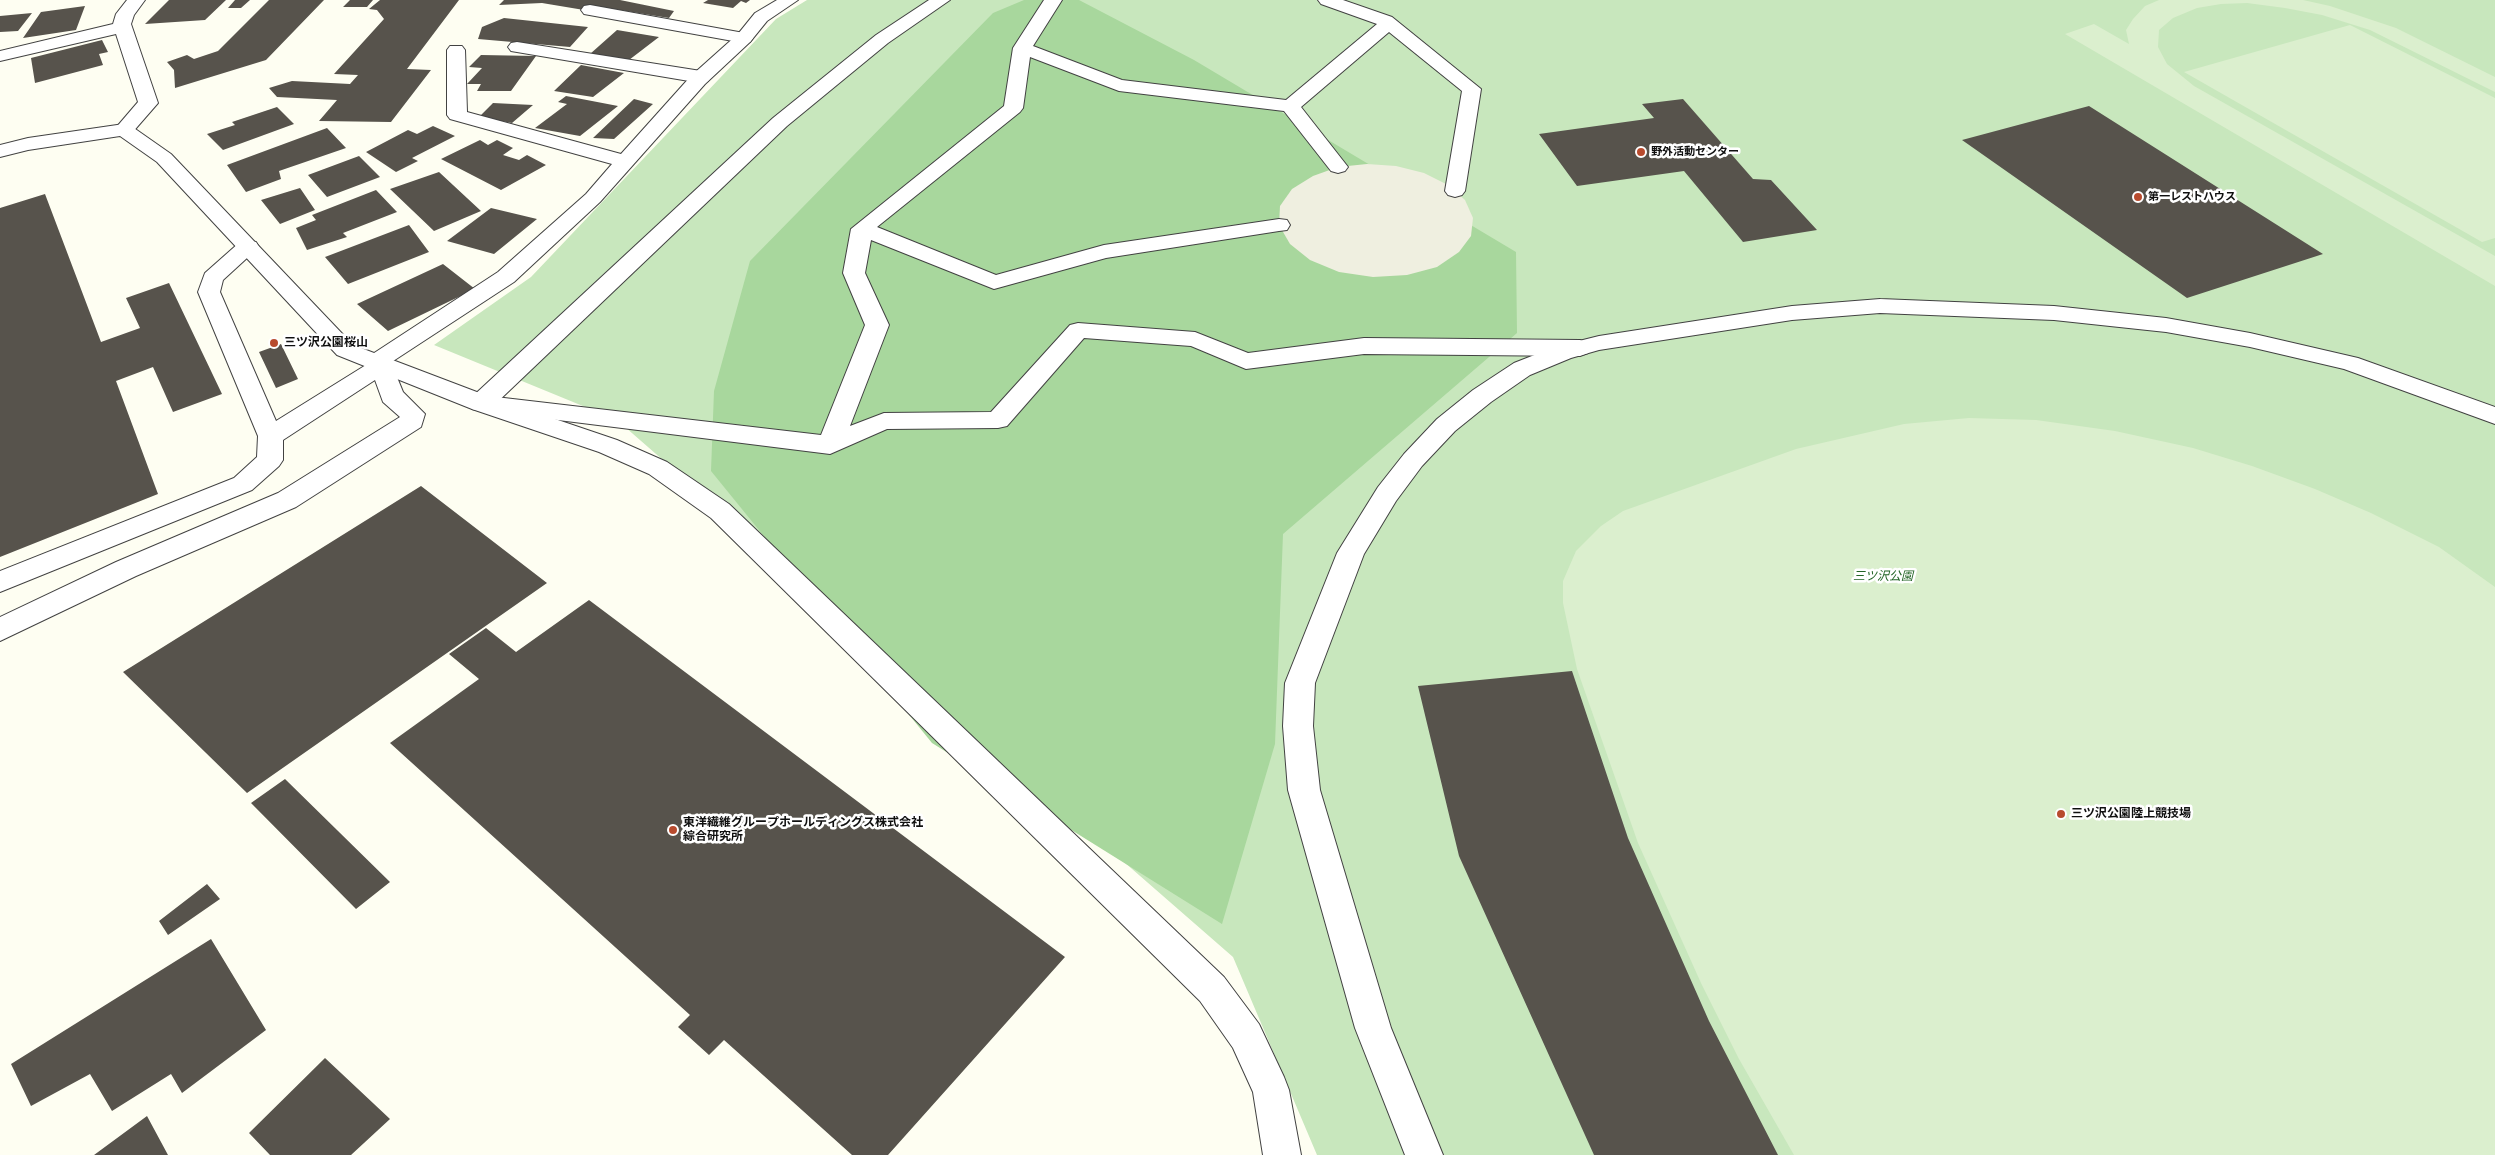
<!DOCTYPE html>
<meta charset="utf-8">
<style>
body{margin:0}
canvas{display:block;background:#fefef2}
</style>
<canvas width="2495" height="1155"></canvas>
<script>
const c = document.querySelector('canvas').getContext('2d');
c.lineJoin = 'round';
function paint(path, color) { c.fillStyle = color; c.fill(path, 'evenodd'); }
const poly = rows => new Path2D(rows.map(r => 'M' + r).join(''));
function strokePath(path, color, width, dash) { c.strokeStyle = color; c.lineWidth = width; c.lineCap = dash ? 'butt' : 'round'; c.setLineDash(dash || []); c.stroke(path); }
function write(font, color, halo, rows, align = 'center') {
  c.font = font + ' Lora,"Noto Sans JP",serif'; c.lineWidth = 5; c.setLineDash([]); c.textBaseline = 'middle'; c.strokeStyle = halo; c.fillStyle = color; for (const [text, x, y, turn = 0] of rows) {
    c.save(); c.translate(x, y); c.rotate((+turn || 0) * Math.PI / 180); c.textAlign = isNaN(turn) ? turn : align; if (halo) c.strokeText(text, 0, 0); c.fillText(text, 0, 0); c.restore();
  }
}
const green = poly([
 [807,0,2495,0,2495,1155,1317,1155,1233,957,617,420,434,345,531,277,776,19]
]);
const forest = poly([
 [1024,0,1079,0,1194,60,1516,252,1517,333,1283,534,1275,744,1222,924,932,743,711,471,714,391,750,261,993,13]
]);
const pitch = poly([
 [2159,0,2303,0,2330,6,2396,28,2495,77,2495,92,2370,30,2322,15,2285,8,2247,3,2221,4,2197,8,2173,18,2159,30,2158,47,2167,64,2194,86,2495,256,2495,286,2065,34,2094,24,2129,44,2126,30,2133,19,2145,6],
 [2350,25,2495,98,2495,238,2482,242,2184,72],
 [1969,418,2036,420,2115,431,2193,448,2252,466,2315,489,2371,513,2439,547,2495,587,2495,1155,1794,1155,1739,1059,1701,983,1638,843,1577,669,1563,603,1563,581,1576,551,1601,526,1623,511,1796,449,1904,424]
]);
const plaza = poly([
 [1367,164,1396,166,1424,173,1448,185,1465,200,1473,218,1471,236,1459,252,1437,267,1407,275,1373,277,1339,272,1310,260,1290,244,1279,225,1280,206,1292,189,1313,176,1338,167]
]);
const building = poly([
 [169,0,226,0,205,20,145,24],
 [235,0,250,0,241,8,228,8],
 [269,0,324,0,266,60,175,88,174,70,167,62,187,55,194,59,218,51],
 [350,0,373,0,367,7,343,7],
 [380,0,459,0,407,69,431,70,391,122,319,121,337,100,277,97,269,88,292,81,350,84,358,75,334,74,384,19,377,10,369,9],
 [504,0,620,0,674,11,669,18,589,5,584,10,542,3,499,5],
 [708,0,750,0,746,3,741,1,733,8,703,3],
 [85,6,76,30,23,38,41,12],
 [32,13,18,31,0,32,0,16],
 [504,18,588,27,570,47,478,39,482,27],
 [617,30,659,37,629,60,590,54],
 [102,40,108,52,99,54,103,65,35,83,31,58],
 [481,55,536,56,511,91,477,91,481,84,467,84,482,68,469,67],
 [581,65,624,73,593,97,554,91],
 [566,96,618,106,580,136,535,128,567,104,558,102],
 [634,99,653,104,614,139,593,138],
 [1683,99,1753,179,1771,180,1817,230,1743,242,1684,171,1577,186,1539,134,1654,118,1642,104],
 [493,103,533,105,512,123,479,117],
 [2089,106,2323,254,2187,298,1962,140],
 [277,107,294,124,223,150,207,134,235,125,232,122],
 [433,126,455,136,412,158,418,161,396,172,366,152,408,130,417,134],
 [327,128,346,148,279,171,281,179,246,192,227,165],
 [480,140,488,145,497,140,513,148,503,155,519,160,527,155,546,165,501,190,441,159],
 [359,156,380,177,327,197,308,175],
 [439,172,481,211,434,231,390,189],
 [300,188,315,210,280,224,261,200],
 [376,190,397,212,343,233,347,237,307,250,296,228,316,220,312,215],
 [45,194,101,342,140,328,126,298,169,283,222,394,173,412,153,367,116,381,158,494,0,557,0,208],
 [491,208,537,219,494,254,447,241],
 [409,225,429,252,348,284,325,257],
 [443,264,475,289,388,331,357,304],
 [281,344,298,379,276,388,259,352],
 [421,486,547,583,247,793,123,672],
 [589,600,1065,957,888,1155,852,1155,724,1040,709,1055,678,1027,690,1015,390,743,479,679,449,654,486,628,516,652],
 [1572,671,1628,838,1709,1021,1778,1155,1594,1155,1459,856,1418,686],
 [285,779,390,882,356,909,251,803],
 [207,884,220,899,168,935,159,921],
 [211,939,266,1030,182,1093,171,1074,112,1111,90,1074,31,1106,11,1064],
 [325,1058,390,1119,351,1155,270,1155,249,1133],
 [147,1116,168,1155,94,1155]
]);
const service = poly([
 [590,5,744,33,750,34,753,38,750,42,744,43,584,14,581,10,584,6,590,5],
 [517,42,701,71,708,73,710,77,708,81,701,83,511,51,508,47,511,43,517,42],
 [248,241,256,242,259,247,223,280,220,292,276,421,374,360,382,357,390,360,403,392,425,414,421,427,296,507,136,576,0,641,0,617,116,562,278,493,400,417,383,402,375,380,283,440,283,460,279,466,252,490,0,592,0,571,234,478,257,457,258,436,198,292,205,273,240,242,248,241]
]);
const pedestrian = poly([
 [1044,0,1062,0,1033,46,1122,80,1286,100,1377,24,1321,4,1318,0,1343,0,1392,17,1481,89,1465,191,1462,195,1455,197,1448,195,1445,191,1462,91,1389,32,1301,107,1348,167,1345,171,1338,173,1331,171,1284,111,1119,91,1030,57,1023,108,1020,112,877,227,996,275,1104,245,1279,219,1287,220,1290,225,1287,230,1279,231,1106,258,994,289,871,240,865,273,889,325,850,426,884,413,991,412,1070,325,1078,323,1195,332,1248,353,1364,338,1580,340,1588,343,1592,348,1588,353,1580,356,1364,354,1246,369,1191,346,1084,338,1007,426,998,428,887,429,830,454,478,410,475,404,478,398,487,396,821,435,865,325,843,273,851,229,1004,106,1013,48,1044,0]
]);
const minor = poly([
 [127,0,145,0,134,15,131,24,158,103,131,134,117,134,114,130,138,102,116,34,0,61,0,51,113,24,116,14,127,0],
 [777,0,798,0,767,21,750,42,705,84,600,202,514,282,384,367,376,370,368,367,364,362,368,357,498,272,586,194,612,164,450,119,447,115,447,50,450,46,462,46,465,50,467,112,621,154,691,76,738,34,755,13,777,0],
 [929,0,950,0,888,43,787,126,490,409,481,411,472,409,469,403,472,397,773,118,876,35,929,0],
 [1880,299,2054,306,2166,318,2250,333,2358,358,2495,407,2495,424,2344,369,2250,347,2166,332,2054,320,1880,313,1792,320,1599,350,1571,358,1530,375,1491,402,1455,431,1422,466,1396,501,1364,554,1315,683,1313,726,1320,790,1391,1028,1443,1155,1405,1155,1355,1028,1288,790,1283,726,1285,683,1337,553,1378,487,1404,454,1437,419,1473,390,1514,363,1555,347,1599,336,1792,306,1880,299]
]);
const tertiary = poly([
 [124,124,131,126,171,154,353,345,490,397,617,440,667,462,729,504,1224,977,1259,1024,1284,1077,1289,1090,1301,1155,1263,1155,1253,1092,1233,1048,1200,1001,711,518,649,474,599,452,472,409,337,355,157,162,120,136,28,150,0,157,0,145,28,138,124,124]
]);
const markers = [
 [1641,152,5,"#b84b2e"],
 [2138,197,5,"#b84b2e"],
 [274,343,5,"#b84b2e"],
 [2061,814,5,"#b84b2e"],
 [673,830,5,"#b84b2e"]
];
const farPoinames = [
 ["野外活動センター",1651,152],
 ["第一レストハウス",2148,197]
];
const poiNames = [
 ["三ツ沢公園桜山",284,343],
 ["三ツ沢公園陸上競技場",2071,814],
 ["東洋繊維グループホールディングス株式会社",683,823],
 ["綜合研究所",683,837]
];
const parkNames = [
 ["三ツ沢公園",1883,577]
];
paint(green, '#c8e7bd');
paint(forest, '#a8d79d');
paint(pitch, '#dbefce');
paint(plaza, '#efefe0');
paint(building, '#57534c');
strokePath(service, '#424242', 2);
strokePath(pedestrian, '#424242', 2);
strokePath(minor, '#424242', 2);
strokePath(tertiary, '#424242', 2);
paint(service, '#fff');
paint(pedestrian, '#fff');
paint(minor, '#fff');
paint(tertiary, '#fff');
for (const [x, y, r, color] of markers) { const dot = new Path2D(); dot.arc(x, y, r, 0, 2 * Math.PI); c.fillStyle = color; c.fill(dot); strokePath(dot, '#fff', 2); }
write('bold 11px', '#0f0f0f', '#fff', farPoinames, 'left');
write('bold 12px', '#0f0f0f', '#fff', poiNames, 'left');
write('italic 12px', '#226425', '#fff', parkNames);
</script>
